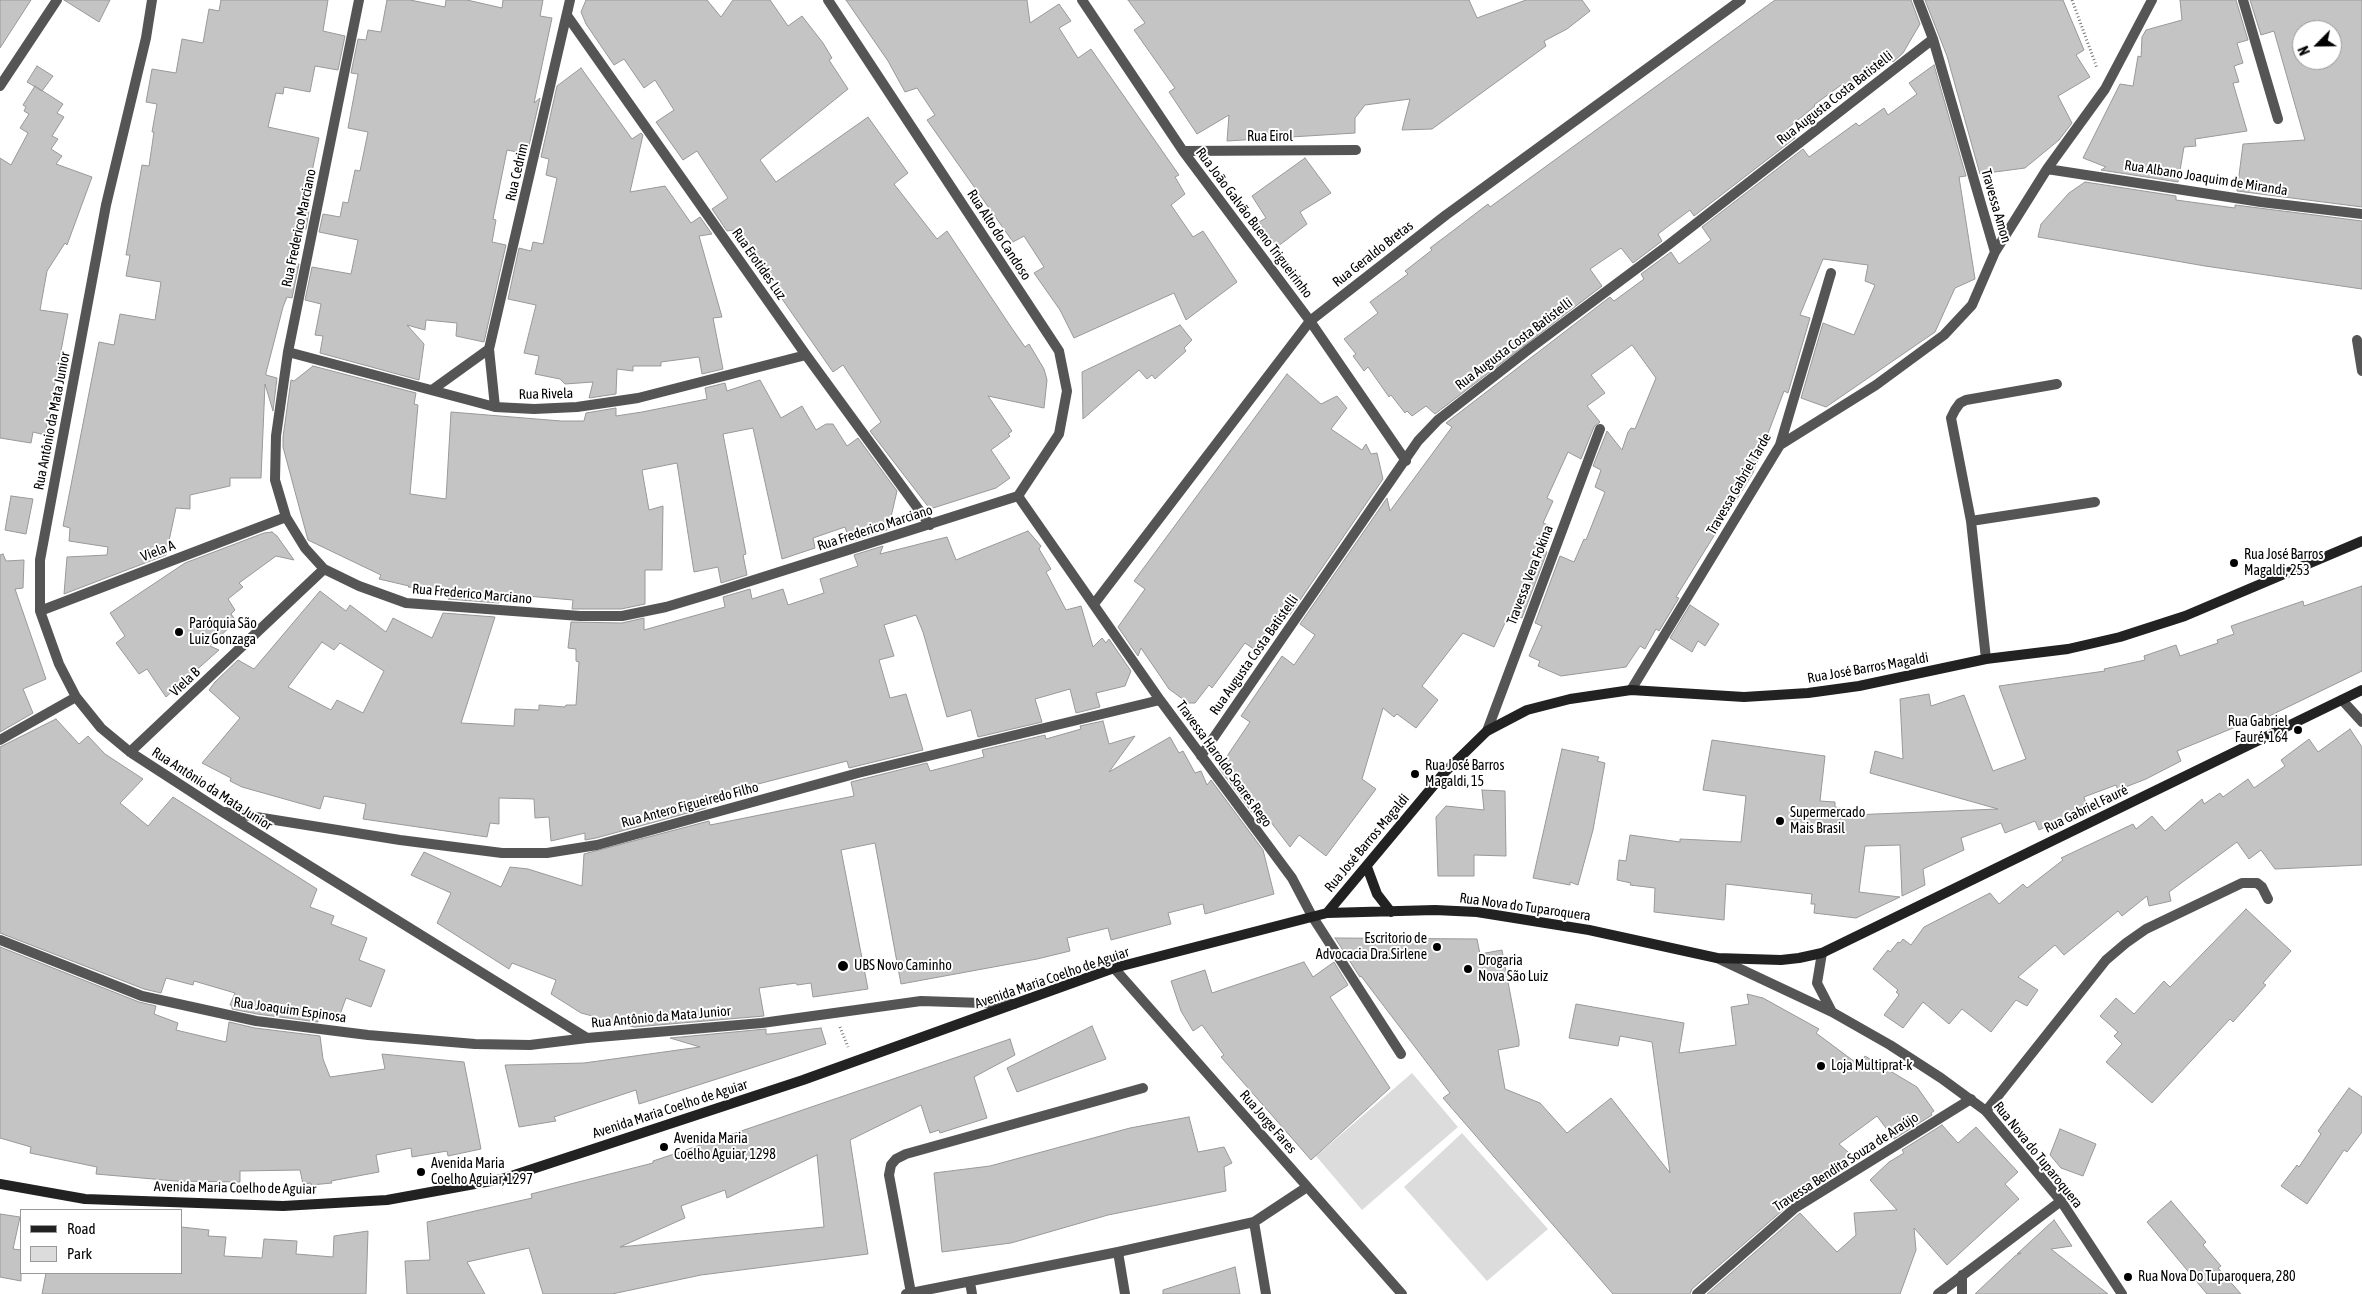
<!DOCTYPE html>
<meta charset="utf-8">
<style>
body{margin:0}
#map{position:relative;width:2362px;height:1294px;overflow:hidden;background:#fff;font-family:"Asap Condensed",sans-serif}
canvas{display:block}
.legend{position:absolute;left:20px;top:1209px;width:162px;height:65px;box-sizing:border-box;background:#fff;border:1px solid #999;margin:0;padding:6px 9px;list-style:none;font-size:15px;color:#000}
.legend li{display:flex;align-items:center;gap:10px;height:25px}
.legend b{width:25px;border:1px solid #999}
.north{position:absolute;left:2292px;top:20px;width:50px;height:50px;box-sizing:border-box;background:#fff;border:1px solid #999;border-radius:50%;rotate:247deg;font-size:14px;font-weight:700;line-height:20px;text-align:center;color:#000}
.north::after{content:'';display:block;margin:auto;width:18px;height:22px;background:#000;clip-path:polygon(50% 0,100% 100%,50% 72%,0 100%)}
</style>
<div id="map">
<canvas width="2362" height="1294"></canvas>
<ul class="legend">
<li><b style="height:6px;background:#222"></b>Road</li>
<li><b style="height:14px;background:#dcdcdc"></b>Park</li>
</ul>
<div class="north">N</div>
</div>
<script>
const c = document.querySelector('canvas').getContext('2d');
c.lineJoin = 'round';
function paint(path, color) { c.fillStyle = color; c.fill(path, 'evenodd'); }
const poly = rows => new Path2D(rows.map(r => 'M' + r).join(''));
function strokePath(path, color, width, dash) { c.strokeStyle = color; c.lineWidth = width; c.lineCap = dash ? 'butt' : 'round'; c.setLineDash(dash || []); c.stroke(path); }
function write(font, color, halo, rows, align = 'center') {
  c.font = font + ' "Asap Condensed",sans-serif'; c.lineWidth = 4; c.setLineDash([]); c.textBaseline = 'middle'; c.strokeStyle = halo; c.fillStyle = color; for (const [text, x, y, turn = 0] of rows) {
    c.save(); c.translate(x, y); c.rotate((+turn || 0) * Math.PI / 180); c.textAlign = isNaN(turn) ? turn : align; if (halo) c.strokeText(text, 0, 0); c.fillText(text, 0, 0); c.restore();
  }
}
const green = poly([
 [1412,1073,1458,1127,1362,1210,1316,1156],
 [1462,1133,1548,1229,1487,1281,1404,1187]
]);
const building = poly([
 [0,0,31,0,0,48,0,0],
 [64,0,110,0,99,22,64,0],
 [221,0,328,0,323,31,345,36,338,70,315,66,310,92,284,87,283,94,276,93,268,127,319,138,304,210,309,211,306,229,300,228,296,264,299,264,292,298,287,297,283,307,266,373,266,375,277,378,273,411,265,384,261,478,230,478,230,486,190,495,190,509,176,508,166,555,64,594,67,557,107,555,108,547,69,541,70,528,63,526,99,342,114,345,120,314,155,320,161,282,126,276,130,255,126,255,142,165,149,166,154,132,152,132,157,104,146,102,152,69,176,73,182,39,203,43,209,9,219,11,221,0],
 [387,0,410,0,445,7,446,0,467,0,502,8,503,0,543,0,540,16,552,18,534,103,540,98,527,154,507,150,493,219,496,220,492,242,506,245,484,342,456,336,457,323,426,320,425,330,407,325,424,344,419,380,320,353,323,336,315,335,321,304,305,300,312,267,351,274,358,240,319,232,323,214,340,217,343,202,348,203,355,170,360,171,368,132,348,128,358,74,351,73,358,39,366,40,368,30,381,32,387,0],
 [586,0,707,0,721,17,733,0,770,0,788,26,802,16,823,43,832,58,829,60,848,89,760,160,776,182,868,117,908,173,894,184,937,239,947,231,1011,327,1025,347,1029,344,1044,369,1047,380,1044,408,988,396,1012,431,1008,434,1010,436,991,450,1010,478,996,488,930,509,870,431,881,422,843,365,833,372,780,296,764,267,762,269,734,230,727,231,712,209,728,198,697,151,683,160,656,122,674,110,655,80,644,88,624,59,614,65,586,24,581,12,586,0],
 [846,0,1027,0,1030,23,1059,4,1071,21,1059,28,1078,58,1091,49,1179,175,1175,177,1185,194,1171,205,1193,237,1203,231,1237,282,1186,320,1174,293,1074,338,1060,310,1034,273,1044,267,1024,236,1013,242,927,120,935,115,917,88,905,92,888,61,846,0],
 [1128,0,1469,0,1477,18,1526,0,1582,0,1590,11,1567,29,1544,41,1546,46,1432,129,1402,130,1410,99,1365,105,1355,118,1355,133,1227,141,1229,115,1197,134,1169,92,1175,88,1134,30,1145,23,1128,0],
 [1775,0,1911,0,1920,24,1903,53,1893,62,1890,58,1864,78,1863,75,1851,83,1841,85,1814,105,1815,106,1788,128,1795,138,1694,216,1690,210,1658,234,1662,241,1633,263,1621,248,1590,269,1602,286,1435,414,1426,406,1412,416,1407,411,1405,413,1391,395,1389,397,1368,367,1364,371,1353,356,1356,354,1344,339,1378,313,1370,302,1408,274,1405,271,1432,250,1430,248,1454,230,1488,204,1490,207,1775,0],
 [1925,0,2063,0,2084,50,2076,55,2090,77,2058,96,2072,123,2059,140,2025,168,1980,174,1947,56,1925,0],
 [2180,0,2236,0,2248,40,2237,43,2243,63,2234,66,2239,82,2233,83,2247,131,2195,139,2196,146,2184,147,2178,182,2101,170,2106,167,2083,158,2120,84,2133,86,2138,56,2141,57,2142,37,2146,30,2182,20,2180,0],
 [2250,0,2362,0,2362,207,2237,191,2243,144,2305,140,2274,31,2261,35,2250,0],
 [2302,30,2332,30,2332,60,2302,60,2302,30],
 [1934,65,1966,176,1959,177,1975,279,1955,288,1935,332,1826,407,1801,398,1823,323,1854,335,1875,285,1865,281,1868,265,1823,259,1800,315,1810,318,1788,393,1784,391,1753,473,1676,597,1679,598,1659,631,1656,629,1645,649,1640,646,1626,667,1561,676,1538,666,1540,661,1529,656,1542,626,1535,623,1560,556,1574,562,1584,539,1586,540,1605,492,1595,487,1601,470,1593,466,1607,431,1622,450,1628,432,1631,428,1635,429,1656,378,1632,345,1591,375,1605,393,1587,406,1600,422,1594,427,1581,459,1568,452,1547,498,1553,501,1543,523,1548,525,1537,548,1547,552,1522,618,1509,614,1494,647,1463,633,1422,686,1438,700,1416,728,1397,714,1394,717,1383,708,1362,779,1376,789,1326,856,1299,835,1290,847,1247,791,1253,814,1219,768,1250,722,1241,716,1282,656,1294,665,1315,635,1300,624,1387,498,1390,511,1452,427,1446,423,1610,297,1614,301,1644,279,1641,274,1671,252,1679,264,1711,240,1702,227,1803,149,1809,157,1856,123,1859,126,1884,108,1888,115,1917,94,1909,83,1934,65],
 [37,66,53,76,42,91,27,82,37,66],
 [581,68,632,139,641,133,643,135,630,192,665,186,691,223,700,217,712,234,699,236,722,317,713,318,723,369,702,374,699,357,661,362,661,366,633,366,633,371,617,369,616,394,589,398,593,382,565,384,560,379,535,374,539,356,524,353,536,305,508,299,519,248,531,251,533,242,543,244,557,178,546,175,549,159,541,157,557,86,581,68],
 [35,86,63,104,57,113,64,117,52,136,58,139,51,149,62,156,56,164,92,177,67,245,65,243,47,271,40,310,68,314,45,435,33,432,31,443,0,438,0,158,11,165,28,133,20,128,29,114,24,111,26,107,23,105,35,86],
 [1305,158,1331,193,1300,212,1307,224,1277,247,1259,222,1266,218,1252,196,1305,158],
 [2085,182,2176,196,2176,200,2235,208,2235,205,2362,221,2362,289,2205,266,2038,237,2041,224,2069,193,2085,182],
 [1180,325,1192,340,1184,348,1186,351,1155,379,1152,375,1147,379,1139,370,1083,419,1082,372,1180,325],
 [313,366,416,393,414,404,418,405,410,494,446,499,451,412,561,421,584,421,586,413,616,408,616,416,642,412,707,399,705,388,725,383,727,391,760,380,781,418,802,406,816,430,826,424,833,424,847,446,858,438,897,491,891,517,887,530,850,542,845,527,813,538,815,548,782,559,753,428,723,434,746,554,743,555,747,575,721,583,718,567,694,572,677,463,642,470,649,510,663,506,662,570,645,570,645,604,621,609,572,609,573,600,527,596,502,595,499,603,448,599,452,590,408,587,409,586,379,579,381,575,308,540,283,447,283,437,291,380,294,381,313,366],
 [1287,374,1321,404,1337,396,1347,408,1331,429,1362,450,1366,444,1371,454,1377,453,1383,479,1289,616,1283,612,1255,650,1245,643,1212,688,1209,685,1195,703,1188,703,1169,689,1141,648,1138,656,1118,627,1145,589,1134,581,1287,374],
 [11,496,33,499,26,534,5,530,11,496],
 [1028,531,1041,546,1039,549,1051,569,1046,572,1066,610,1081,606,1093,647,1102,638,1106,643,1109,639,1131,671,1125,686,1096,693,1100,707,1076,713,1070,689,1035,699,1042,722,978,737,971,710,947,717,923,632,916,615,884,625,894,656,879,660,890,698,906,694,923,750,849,768,847,761,704,798,706,808,596,838,585,840,585,833,551,841,549,817,535,818,534,799,499,798,499,824,490,823,487,837,363,819,366,804,324,796,320,809,242,787,230,781,231,778,202,763,240,718,209,690,215,682,238,660,254,669,320,591,346,611,350,605,386,632,393,618,432,638,443,613,495,617,461,723,514,726,515,709,539,710,539,705,565,707,566,705,576,705,579,662,576,661,576,649,568,648,571,622,622,623,644,618,644,630,725,607,723,597,750,589,752,599,783,589,788,605,824,593,820,579,858,566,854,555,883,546,880,554,947,537,956,560,1028,531],
 [322,642,334,650,340,643,384,671,363,713,337,700,331,710,288,687,322,642],
 [272,532,277,536,294,560,276,556,239,583,243,587,228,599,235,610,231,614,236,621,210,646,219,650,166,697,147,669,139,674,116,643,125,636,110,613,185,563,264,533,272,532],
 [3,554,6,561,24,560,23,588,15,589,46,679,23,689,33,713,0,732,0,555,3,554],
 [2362,586,2362,671,2261,720,2260,717,2177,751,2181,761,2146,779,2118,790,2116,785,2084,797,2087,807,2039,830,2035,821,2005,833,2001,823,1961,838,1964,850,1923,869,1925,885,1902,896,1900,845,1865,846,1859,892,1900,897,1856,918,1814,913,1815,904,1811,904,1812,894,1726,884,1724,920,1654,912,1655,888,1630,885,1631,883,1617,880,1619,860,1626,861,1630,835,1680,842,1680,839,1741,842,1746,796,1703,790,1712,740,1825,756,1820,801,1835,802,1835,807,1852,810,1851,815,1998,809,1870,773,1875,751,1903,759,1900,699,1929,694,1931,706,1964,695,1993,771,2026,759,1999,686,2105,671,2104,669,2145,660,2144,656,2176,645,2180,656,2218,643,2217,640,2234,634,2231,626,2303,601,2304,606,2362,586],
 [1690,605,1719,624,1705,646,1698,641,1692,652,1670,638,1690,605],
 [56,719,79,744,88,736,105,754,143,779,120,803,148,826,173,797,317,889,310,907,334,916,331,924,367,938,359,960,385,970,371,1007,346,998,338,1020,318,1018,318,1022,257,1014,232,1009,232,1006,230,1005,235,993,194,981,193,985,166,978,161,993,144,989,0,933,0,747,56,719],
 [1103,721,1109,744,1135,736,1109,772,1170,737,1179,753,1183,751,1195,773,1201,771,1207,785,1211,780,1263,850,1274,894,1205,914,1203,904,1168,913,1171,924,1111,940,1108,928,1067,938,1070,951,1037,959,901,984,875,843,841,850,868,989,813,997,811,983,797,985,796,983,759,988,764,1016,634,1027,581,1013,551,994,556,980,512,963,509,969,437,923,451,893,411,875,424,852,501,887,510,867,528,869,582,886,584,854,709,821,710,825,854,796,851,782,927,763,930,771,984,757,982,750,1045,735,1046,739,1081,729,1080,726,1103,721],
 [2350,729,2362,747,2362,865,2275,869,2261,850,2249,859,2237,842,2169,892,2171,901,2149,906,2147,896,2122,916,2118,911,2064,955,2055,945,2018,977,2038,990,2027,1006,2016,1000,1991,1032,1962,1009,1949,1024,1923,1002,1903,1028,1884,1015,1899,995,1896,992,1898,990,1873,969,1888,950,1890,952,1898,942,1900,943,1903,939,1911,945,1924,927,1990,893,1999,904,2023,884,2027,888,2063,860,2061,858,2133,824,2136,829,2152,816,2165,831,2202,799,2204,804,2220,793,2223,797,2248,779,2254,788,2285,766,2281,760,2309,739,2318,752,2350,729],
 [1562,749,1599,757,1597,761,1605,763,1593,830,1578,885,1570,882,1570,885,1533,878,1562,749],
 [1482,790,1505,791,1506,856,1474,855,1474,876,1438,876,1436,817,1446,806,1484,810,1482,790],
 [2246,909,2291,951,2263,983,2266,985,2233,1022,2230,1019,2152,1103,2106,1062,2122,1044,2114,1036,2118,1032,2100,1016,2116,998,2134,1014,2164,981,2170,987,2246,909],
 [1335,938,1477,939,1480,954,1502,950,1519,1040,1519,1046,1498,1050,1505,1089,1540,1103,1567,1133,1611,1098,1670,1173,1652,1042,1620,1036,1618,1046,1569,1038,1576,1004,1684,1023,1679,1053,1736,1045,1731,1007,1749,1004,1747,994,1763,998,1819,1029,1816,1033,1859,1065,1865,1056,1917,1087,1934,1111,1931,1113,1932,1115,1894,1139,1877,1116,1839,1144,1857,1160,1788,1200,1791,1203,1692,1289,1690,1294,1613,1294,1443,1098,1450,1093,1361,976,1360,977,1335,938],
 [0,947,139,1002,156,1006,154,1014,178,1023,176,1030,226,1042,229,1022,255,1028,320,1036,323,1059,330,1077,385,1069,382,1054,464,1062,481,1149,448,1156,447,1151,412,1157,411,1148,376,1155,379,1172,331,1181,332,1183,311,1185,311,1183,303,1184,300,1170,240,1171,240,1182,176,1181,96,1174,97,1167,30,1153,31,1147,0,1138,0,947],
 [1304,962,1313,977,1334,962,1348,985,1330,997,1390,1088,1311,1160,1221,1057,1224,1055,1202,1025,1193,1031,1181,1011,1171,981,1205,970,1212,993,1304,962],
 [1092,1026,1106,1059,1017,1092,1007,1068,1092,1026],
 [821,1028,826,1044,639,1104,636,1090,554,1117,556,1121,519,1127,505,1065,584,1063,700,1047,670,1038,766,1029,766,1034,770,1034,821,1028],
 [1010,1039,1015,1055,974,1077,987,1118,940,1133,939,1130,930,1133,921,1105,850,1140,868,1254,701,1275,612,1294,543,1294,529,1248,467,1262,485,1294,407,1294,405,1261,430,1260,427,1222,532,1198,531,1194,653,1163,653,1161,674,1154,1010,1039],
 [817,1155,824,1227,620,1247,685,1218,681,1206,725,1190,727,1198,817,1155],
 [2349,1088,2362,1097,2362,1132,2347,1152,2344,1150,2307,1204,2281,1186,2297,1165,2299,1167,2321,1134,2318,1131,2349,1088],
 [1189,1117,1198,1152,1224,1147,1232,1163,1224,1167,1226,1191,1108,1215,1011,1243,942,1252,934,1173,990,1166,1130,1128,1189,1117],
 [1942,1125,1958,1143,1976,1127,2018,1172,2005,1184,2019,1199,1947,1265,1914,1228,1916,1250,1900,1294,1707,1294,1800,1213,1837,1252,1856,1235,1854,1213,1897,1210,1870,1180,1889,1162,1904,1153,1902,1150,1942,1125],
 [2060,1129,2096,1144,2083,1176,2061,1168,2050,1155,2060,1129],
 [2171,1201,2206,1242,2203,1245,2221,1266,2218,1268,2241,1294,2207,1294,2147,1222,2171,1201],
 [0,1214,20,1217,13,1249,21,1250,21,1281,0,1277,0,1214],
 [2054,1220,2072,1246,2051,1249,2108,1294,1975,1294,2015,1256,2021,1253,2017,1254,2054,1220],
 [181,1227,209,1230,208,1236,226,1237,224,1256,262,1258,264,1239,297,1241,296,1254,333,1257,334,1236,368,1231,366,1294,42,1294,46,1273,181,1273,181,1227],
 [1235,1267,1240,1294,1163,1294,1163,1290,1235,1267]
]);
const path = poly([
 [2072,0,2097,68],
 [840,1027,848,1047]
]);
const minor = poly([
 [152,0,146,38,106,205,40,560,40,611,59,664,76,697,101,728,130,752,221,811,587,1038,762,1023,921,1001,1014,1004],
 [359,0,288,352,276,436,275,480,286,517,305,548,324,569,359,586,406,603,580,616,622,616,666,607,716,592,1018,496],
 [828,0,1059,351,1067,391,1059,434,1018,496],
 [1082,0,1183,151,1310,321,1406,461],
 [2243,0,2278,119],
 [568,17,806,355,930,525],
 [0,86,57,0],
 [1183,151,1356,150],
 [2047,169,2261,202,2362,214],
 [1995,252,2047,169,2105,89,2152,0],
 [2357,340,2362,371],
 [288,352,495,407,534,409,577,407,638,398,806,355],
 [432,390,489,349],
 [495,407,489,349,570,0],
 [1780,445,1876,385,1944,335,1972,305,1995,252,1933,39,1918,0],
 [1018,496,1160,700,1292,878,1312,916,1401,1054],
 [1971,521,2095,502],
 [1094,604,1310,321,1446,215,1741,0],
 [40,611,286,517],
 [1986,659,1971,521,1951,418,1955,410,1960,403,1966,400,2057,384],
 [1631,690,1780,445,1831,273],
 [2342,700,2362,722],
 [1487,731,1600,429],
 [0,740,76,697],
 [130,752,324,569],
 [1201,756,1418,441,1438,420,1529,349,1667,246,1933,39],
 [225,812,400,840,502,853,547,853,597,845,858,773,1160,700],
 [0,940,142,996,256,1021,368,1035,475,1044,530,1045,587,1038],
 [1114,968,1402,1294],
 [1986,1111,2106,960,2126,943,2146,929,2242,883,2257,883,2262,887,2268,899],
 [1254,1222,1266,1294],
 [1118,1252,1125,1294],
 [1962,1275,1962,1294],
 [970,1282,972,1294],
 [911,1293,889,1175,891,1165,896,1159,906,1154,1143,1088],
 [906,1294,1118,1252,1254,1222,1307,1187],
 [1697,1294,1795,1208,1971,1099],
 [1938,1294,2061,1201]
]);
const tertiary = poly([
 [1822,953,1817,983,1832,1012],
 [1717,958,1832,1012,1890,1045,1941,1078,1986,1111,2061,1201,2122,1294]
]);
const secondary = poly([
 [1367,867,1377,894,1391,912],
 [1327,913,1444,773,1487,731,1527,710,1570,699,1631,690,1744,697,1808,693,1859,686,1986,659,2068,649,2120,637,2185,616,2362,541],
 [0,1184,85,1199,283,1206,387,1200,502,1179,803,1080,1114,968,1327,913,1435,910,1477,912,1589,930,1717,958,1781,960,1799,958,1822,953,2362,690]
]);
const markers = [
 [2234,563,5,"#000"],
 [179,632,5,"#000"],
 [2298,730,5,"#000"],
 [1415,774,5,"#000"],
 [1780,821,5,"#000"],
 [1437,947,5,"#000"],
 [843,966,6,"#000"],
 [1468,969,5,"#000"],
 [1821,1066,5,"#000"],
 [664,1147,5,"#000"],
 [421,1172,5,"#000"],
 [2128,1277,5,"#000"]
];
const streetNames = [
 ["Rua Augusta Costa Batistelli",1835,98,-38],
 ["Rua Eirol",1270,137],
 ["Rua Cedrim",517,172,-77],
 ["Rua Albano Joaquim de Miranda",2206,178,9],
 ["Travessa Amon",1996,206,74],
 ["Rua João Galvão Bueno Trigueirinho",1254,223,53],
 ["Rua Frederico Marciano",299,228,-78],
 ["Rua Alto do Candoso",999,235,57],
 ["Rua Geraldo Bretas",1373,254,-38],
 ["Rua Erotides Luz",759,264,55],
 ["Rua Augusta Costa Batistelli",1514,344,-37],
 ["Rua Rivela",546,394,-1],
 ["Rua Antônio da Mata Junior",52,421,-79],
 ["Travessa Gabriel Tarde",1739,484,-60],
 ["Rua Frederico Marciano",875,528,-18],
 ["Viela A",158,551,-21],
 ["Travessa Vera Fokina",1530,575,-69],
 ["Rua Frederico Marciano",472,594,5],
 ["Rua Augusta Costa Batistelli",1254,655,-55],
 ["Rua José Barros Magaldi",1868,668,-10],
 ["Viela B",185,682,-43],
 ["Travessa Haroldo Soares Rego",1224,764,54],
 ["Rua Antônio da Mata Junior",212,789,33],
 ["Rua Antero Figueiredo Filho",690,805,-15],
 ["Rua Gabriel Fauré",2086,809,-26],
 ["Rua José Barros Magaldi",1367,843,-50],
 ["Rua Nova do Tuparoquera",1525,907,8],
 ["Avenida Maria Coelho de Aguiar",1052,978,-19],
 ["Rua Joaquim Espinosa",290,1010,8],
 ["Rua Antônio da Mata Junior",661,1017,-5],
 ["Avenida Maria Coelho de Aguiar",670,1109,-18],
 ["Rua Jorge Fares",1268,1122,49],
 ["Rua Nova do Tuparoquera",2038,1155,51],
 ["Travessa Bendita Souza de Araújo",1846,1162,-33],
 ["Avenida Maria Coelho de Aguiar",235,1188,1]
];
const poiNames = [
 ["Rua José Barros",2244,555],
 ["Magaldi, 253",2244,571],
 ["Paróquia São",189,624],
 ["Luiz Gonzaga",189,640],
 ["Rua Gabriel",2288,722,"right"],
 ["Fauré, 164",2288,738,"right"],
 ["Rua José Barros",1425,766],
 ["Magaldi, 15",1425,782],
 ["Supermercado",1790,813],
 ["Mais Brasil",1790,829],
 ["Escritorio de",1427,939,"right"],
 ["Advocacia Dra.Sirlene",1427,955,"right"],
 ["Drogaria",1478,961],
 ["Nova São Luiz",1478,977],
 ["UBS Novo Caminho",854,966],
 ["Loja Multiprat-k",1831,1066],
 ["Avenida Maria",674,1139],
 ["Coelho Aguiar, 1298",674,1155],
 ["Avenida Maria",431,1164],
 ["Coelho Aguiar, 1297",431,1180],
 ["Rua Nova Do Tuparoquera, 280",2138,1277]
];
paint(green, '#dcdcdc');
paint(building, '#c4c4c4');
strokePath(building, '#999', 1);
strokePath(path, '#777', 3, [1, 2.5]);
strokePath(minor, '#555', 10);
strokePath(tertiary, '#555', 10);
strokePath(secondary, '#222', 10);
for (const [x, y, r, color] of markers) { const dot = new Path2D(); dot.arc(x, y, r, 0, 2 * Math.PI); c.fillStyle = color; c.fill(dot); strokePath(dot, '#fff', 2); }
write('14px', '#000', '#fff', streetNames);
write('14px', '#000', '#fff', poiNames, 'left');
</script>
